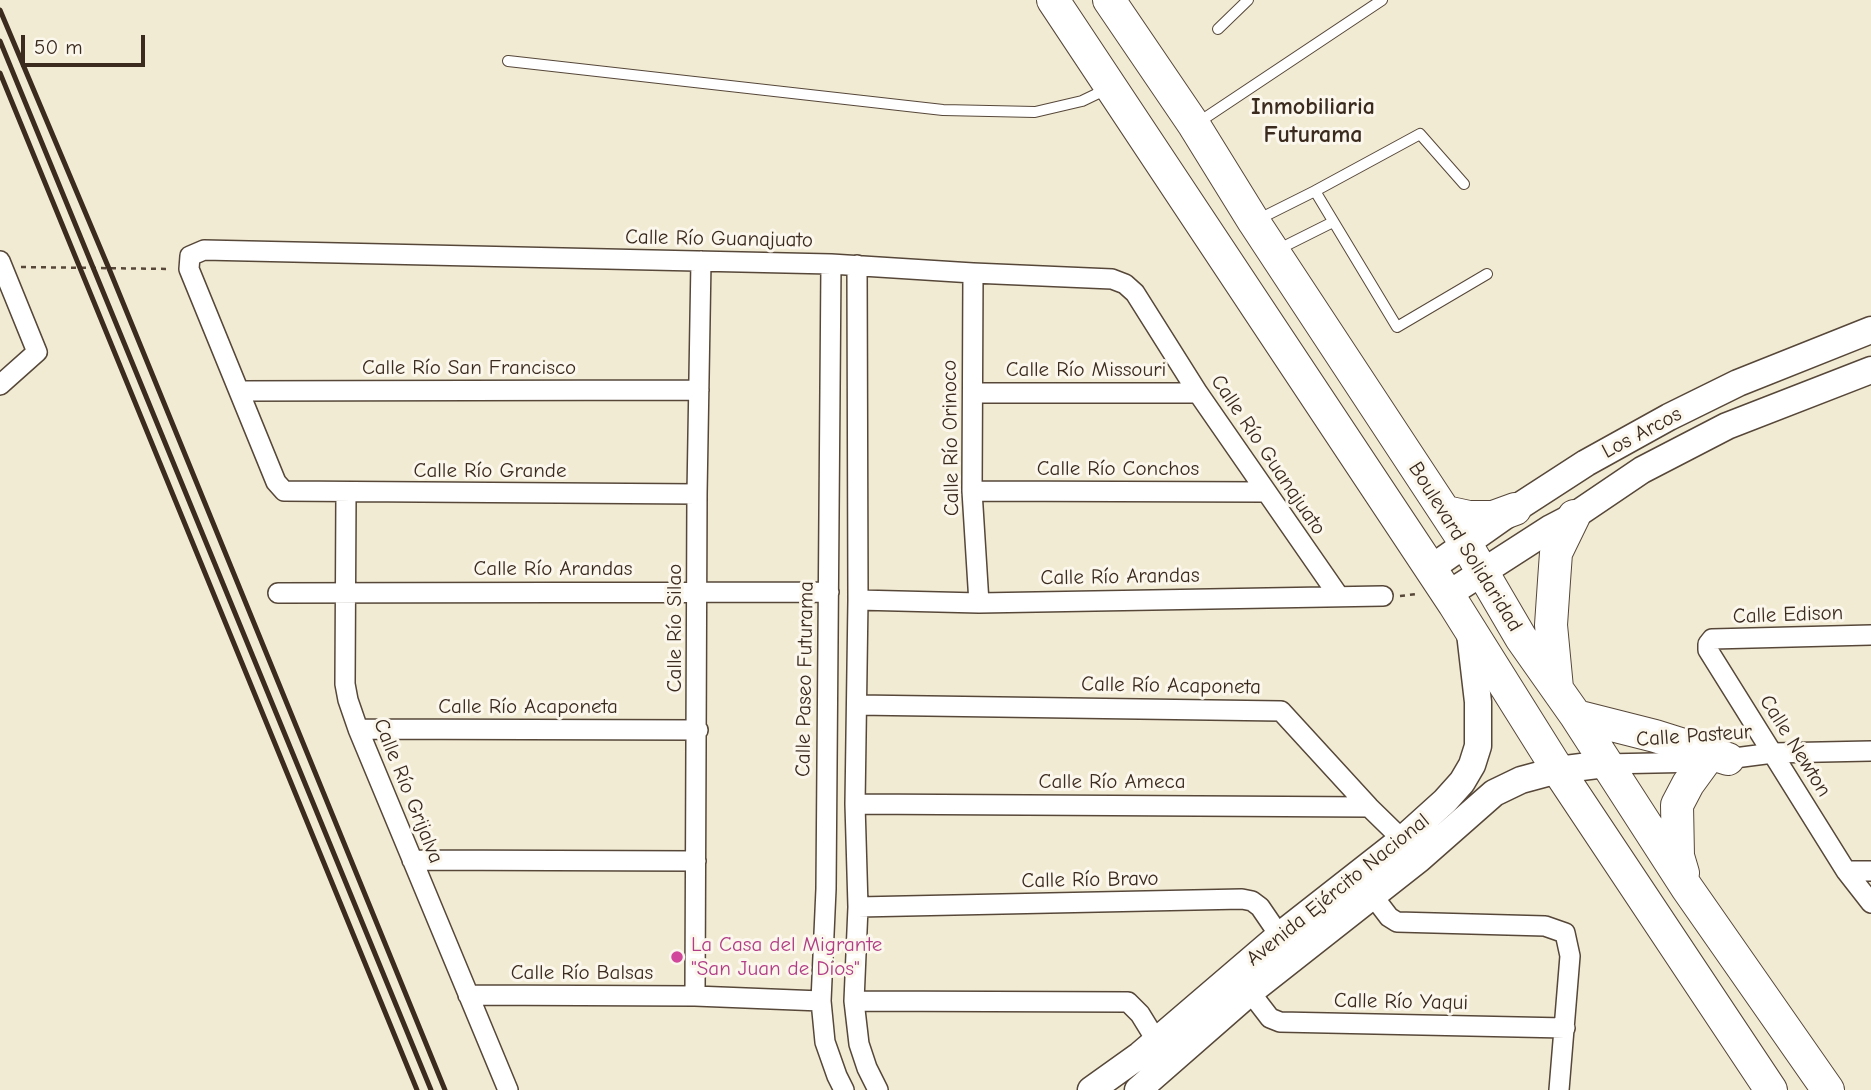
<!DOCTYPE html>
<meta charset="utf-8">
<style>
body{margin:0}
#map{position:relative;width:1871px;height:1090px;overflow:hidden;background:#f2ebd3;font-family:"Comic Neue",sans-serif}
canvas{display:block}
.scale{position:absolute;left:21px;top:35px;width:124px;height:32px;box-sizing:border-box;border:4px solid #3b2a1e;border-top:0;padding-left:9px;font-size:21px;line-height:24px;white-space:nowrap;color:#3b2a1e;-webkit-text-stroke:5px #fbf7ec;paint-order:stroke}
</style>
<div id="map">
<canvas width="1871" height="1090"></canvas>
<div class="scale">50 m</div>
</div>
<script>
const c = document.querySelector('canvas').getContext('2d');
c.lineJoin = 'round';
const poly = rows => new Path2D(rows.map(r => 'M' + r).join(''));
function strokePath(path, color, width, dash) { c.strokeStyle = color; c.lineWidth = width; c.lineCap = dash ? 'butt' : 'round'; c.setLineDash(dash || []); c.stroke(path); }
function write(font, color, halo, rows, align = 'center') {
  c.font = font + ' "Comic Neue",sans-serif'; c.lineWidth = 6; c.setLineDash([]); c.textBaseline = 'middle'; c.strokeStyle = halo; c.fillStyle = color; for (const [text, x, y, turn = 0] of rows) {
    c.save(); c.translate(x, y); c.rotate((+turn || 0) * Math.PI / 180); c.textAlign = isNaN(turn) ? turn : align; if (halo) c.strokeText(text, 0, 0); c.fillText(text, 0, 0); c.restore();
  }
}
const path = poly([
 [21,267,171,269],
 [1400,596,1417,594]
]);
const service = poly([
 [1218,29,1248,0],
 [508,61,943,110,1035,112,1082,101,1107,89],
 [1196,124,1382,0],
 [1315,191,1420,134,1464,184],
 [1257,220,1315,191,1397,327,1487,274],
 [1277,250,1333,222]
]);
const minor = poly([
 [0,261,37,352,0,385],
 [831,264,826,889,821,1001,825,1042,837,1076,844,1090],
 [857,265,858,600,855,804,858,907,854,1001,859,1044,867,1068,878,1090],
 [973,273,972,491,979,603],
 [239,391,699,390],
 [973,393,1198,393],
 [972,491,1264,492],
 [346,493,345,684,348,700,358,729,508,1090],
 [697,494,284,491,276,482,189,269,190,256,204,250,831,264,973,273,1112,279,1125,284,1135,293,1198,393,1338,595],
 [278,593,829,592],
 [858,600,979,603,1383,596],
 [1871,635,1712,639,1708,644,1708,650,1846,871,1871,903],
 [857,705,1281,711,1369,807,1410,847],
 [358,729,698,730],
 [1605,764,1704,762,1773,753,1871,751],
 [855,804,1369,807],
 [412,860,696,861],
 [1846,871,1871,871],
 [1373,896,1389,917,1397,922,1545,926,1565,933,1570,956,1559,1090],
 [858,907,1242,899,1252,901,1260,907,1286,945],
 [1250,992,1270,1018,1280,1022,1565,1028],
 [468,995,695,996,821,1001],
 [695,996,697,494,701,261],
 [854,1001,1128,1002,1140,1014,1156,1040]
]);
const secondary = poly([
 [1430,569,1515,509,1586,463,1669,417,1738,383,1871,330],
 [1447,595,1551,528,1574,516,1642,470,1727,426,1871,370],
 [1091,1090,1140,1055,1279,936,1404,838,1445,801,1462,782,1472,765,1478,746,1478,702,1470,633],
 [1138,1090,1250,992,1419,859,1494,793,1521,780,1558,770,1605,764]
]);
const trunk = poly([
 [1053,0,1454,604,1558,770,1771,1090],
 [1109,0,1194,125,1254,222,1466,544,1521,638,1576,716,1687,888,1828,1090],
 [1446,512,1469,517,1493,517,1515,509],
 [1557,688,1551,625,1554,581,1556,553,1574,516],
 [1576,716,1655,736,1728,759],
 [1683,873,1678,856,1677,805,1688,784,1704,762]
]);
const rail = poly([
 [0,10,110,271,445,1090],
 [0,41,431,1090],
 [0,73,417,1090]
]);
const markers = [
 [677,957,7,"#d1479c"]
];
const streetNames = [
 ["Calle Río Guanajuato",719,239,1],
 ["Calle Río San Francisco",469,368],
 ["Calle Río Missouri",1086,370],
 ["Los Arcos",1642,433,-28],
 ["Calle Río Orinoco",951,438,-91],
 ["Calle Río Guanajuato",1268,455,56],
 ["Calle Río Conchos",1118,469],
 ["Calle Río Grande",490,471],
 ["Boulevard Solidaridad",1465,547,58],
 ["Calle Río Arandas",553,569],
 ["Calle Río Arandas",1120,577,-1],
 ["Calle Edison",1788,615,-2],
 ["Calle Río Silao",675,628,-90],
 ["Calle Paseo Futurama",805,679,-89],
 ["Calle Río Acaponeta",1171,686,1],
 ["Calle Río Acaponeta",528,707],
 ["Calle Pasteur",1694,736,-4],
 ["Calle Newton",1795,746,58],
 ["Calle Río Ameca",1112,782],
 ["Calle Río Grijalva",408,791,68],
 ["Calle Río Bravo",1090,880,-1],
 ["Avenida Ejército Nacional",1338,890,-39],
 ["Calle Río Balsas",582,973],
 ["Calle Río Yaqui",1401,1002,1]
];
const hotelNames = [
 ["La Casa del Migrante",691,945],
 ["\"San Juan de Dios\"",691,969]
];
const quarterNames = [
 ["Inmobiliaria",1313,107],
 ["Futurama",1313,135]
];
strokePath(service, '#564739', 12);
strokePath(minor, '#564739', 22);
strokePath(secondary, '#564739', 29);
strokePath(trunk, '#564739', 34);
strokePath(path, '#564739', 2.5, [5, 5]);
strokePath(service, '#fff', 10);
strokePath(minor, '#fff', 19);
strokePath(secondary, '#fff', 26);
strokePath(trunk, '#fff', 32);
strokePath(rail, '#3b2a1e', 5);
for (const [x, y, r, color] of markers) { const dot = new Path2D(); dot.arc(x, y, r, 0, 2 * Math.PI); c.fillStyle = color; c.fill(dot); strokePath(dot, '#fbf7ec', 2.5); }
write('21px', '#3b2a1e', '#fbf7ec', streetNames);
write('21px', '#b23c85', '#fbf7ec', hotelNames, 'left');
write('bold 24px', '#3b2a1e', '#fbf7ec', quarterNames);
</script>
